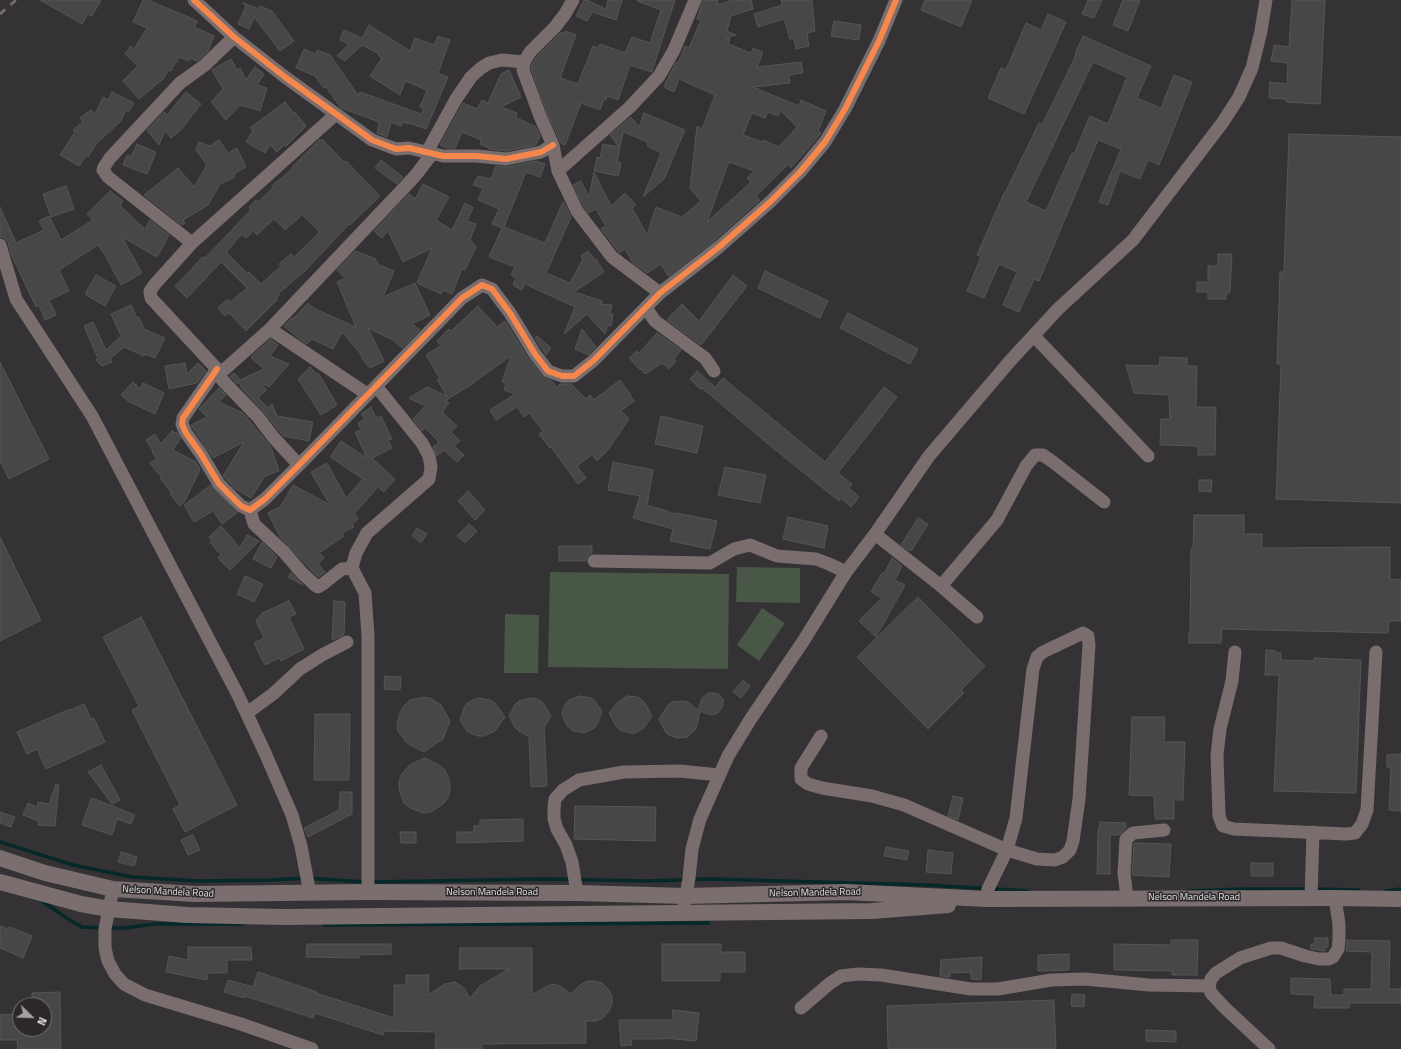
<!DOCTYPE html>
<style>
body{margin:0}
#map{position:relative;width:1401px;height:1049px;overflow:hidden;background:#343234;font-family:"Titillium Web",sans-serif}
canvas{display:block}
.north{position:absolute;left:12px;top:997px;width:40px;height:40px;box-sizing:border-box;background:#2b272b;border:1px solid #747074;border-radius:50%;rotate:113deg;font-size:11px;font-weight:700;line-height:16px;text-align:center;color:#e1dee1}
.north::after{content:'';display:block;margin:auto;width:14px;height:18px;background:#a4a2a4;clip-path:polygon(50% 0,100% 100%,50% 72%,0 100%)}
</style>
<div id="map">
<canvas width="1401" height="1049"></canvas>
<div class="north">N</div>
</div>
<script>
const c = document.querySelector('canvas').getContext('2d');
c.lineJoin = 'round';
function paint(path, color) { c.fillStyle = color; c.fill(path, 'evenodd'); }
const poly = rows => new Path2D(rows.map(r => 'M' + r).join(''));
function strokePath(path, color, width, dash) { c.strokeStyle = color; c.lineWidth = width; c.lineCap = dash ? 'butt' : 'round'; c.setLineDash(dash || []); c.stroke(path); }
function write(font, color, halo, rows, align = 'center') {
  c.font = font + ' "Titillium Web",sans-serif'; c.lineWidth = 3; c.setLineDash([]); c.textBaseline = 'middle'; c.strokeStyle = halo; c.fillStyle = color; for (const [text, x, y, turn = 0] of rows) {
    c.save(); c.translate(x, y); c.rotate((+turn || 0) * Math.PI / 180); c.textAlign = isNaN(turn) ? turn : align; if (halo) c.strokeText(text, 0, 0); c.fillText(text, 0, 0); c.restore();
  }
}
const green = poly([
 [737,567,800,568,800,603,736,602],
 [550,572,729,574,728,669,548,667],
 [762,608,785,623,759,661,737,645],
 [505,614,539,615,538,673,504,673]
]);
const stream = poly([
 [0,842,73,865,132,877,199,881,272,880,306,878,365,882],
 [371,882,544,879,645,881,711,879,927,885,1028,891],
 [1314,889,1358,890],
 [1188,891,1244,889,1308,889],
 [1386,891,1401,889],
 [42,901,68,919,82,927,102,928],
 [324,925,709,923],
 [108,928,125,928,154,924,242,924]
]);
const building = poly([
 [40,0,101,0,92,16,88,14,82,24,40,0],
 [143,0,148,0,193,19,198,22,194,27,214,36,208,51,200,59,197,61,190,58,189,61,179,57,171,71,169,70,163,79,139,99,123,81,138,66,125,54,131,46,134,49,147,28,133,22,143,0],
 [584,0,587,0,606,9,608,0,622,0,616,20,592,12,587,21,576,16,584,0],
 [637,0,675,0,652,71,652,72,630,65,618,100,607,96,606,100,604,99,600,110,581,103,565,145,561,143,547,113,531,69,532,65,536,57,561,32,564,34,565,31,576,35,560,78,578,84,593,46,598,48,600,44,625,53,632,37,650,43,661,10,637,1,637,0],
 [703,0,718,0,717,5,733,0,751,0,753,9,731,16,727,31,736,35,726,38,730,39,728,44,751,53,753,48,763,52,757,67,801,62,803,73,789,75,790,83,753,87,799,106,801,100,826,111,818,131,821,133,818,137,791,168,788,164,756,196,760,200,714,241,669,276,668,276,661,264,647,273,633,263,625,249,619,253,618,251,601,229,606,226,596,209,588,213,584,207,573,185,581,181,589,197,594,172,611,206,625,193,636,205,632,208,647,235,656,207,682,217,701,201,690,189,697,126,702,129,715,95,679,79,674,92,665,88,665,84,676,62,678,63,685,46,689,48,701,20,697,19,703,0],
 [781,111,797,127,779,147,763,140,762,142,743,135,752,113,765,118,768,112,778,116,781,111],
 [729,162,754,171,747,178,751,182,707,222,729,162],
 [781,0,812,0,815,31,807,33,809,46,796,49,794,38,790,39,784,19,758,27,754,14,782,5,781,0],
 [925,0,972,0,961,27,921,10,925,0],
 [1088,0,1102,0,1094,18,1082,14,1088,0],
 [1123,0,1140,0,1128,31,1113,25,1123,0],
 [1292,0,1325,0,1320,104,1286,102,1286,99,1269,98,1270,82,1287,84,1288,63,1271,61,1274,45,1289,47,1292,0],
 [243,3,259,9,260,6,272,11,294,41,280,51,254,17,249,29,238,24,246,6,243,3],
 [1048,14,1066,22,1024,114,988,98,1001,68,1006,70,1026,23,1041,30,1048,14],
 [834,21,861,25,859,40,831,36,834,21],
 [369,25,410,51,415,38,434,45,438,36,450,40,438,73,448,77,426,129,409,123,409,124,403,122,401,126,391,122,387,137,377,133,379,122,341,108,326,87,324,88,315,76,296,68,304,49,316,54,317,50,330,55,358,95,360,92,421,114,424,109,420,107,427,90,405,81,400,95,370,76,382,58,378,55,379,54,362,45,345,61,337,56,349,44,340,40,344,30,362,38,369,25],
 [1083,36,1151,66,1137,98,1161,108,1174,75,1192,82,1167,146,1159,165,1148,160,1140,179,1120,171,1108,205,1099,202,1121,149,1098,140,1039,281,1034,279,1019,312,1003,305,1017,272,999,264,984,298,967,291,981,257,977,255,1004,193,1005,193,1039,123,1042,125,1076,55,1075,54,1083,36],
 [1093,62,1127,77,1108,124,1090,116,1074,154,1072,153,1046,211,1026,202,1093,62],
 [231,59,237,70,240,68,246,80,255,67,264,74,257,85,267,88,260,111,240,105,226,120,211,102,223,89,212,70,231,59],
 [509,70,521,97,501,107,517,113,515,117,536,127,540,136,536,145,506,151,489,149,489,148,480,144,481,140,462,132,455,148,447,148,440,145,463,103,477,109,482,100,488,103,501,74,509,70],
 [112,92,134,103,129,111,126,110,120,122,96,144,88,157,86,156,79,166,60,155,75,132,73,130,83,122,80,118,91,110,95,114,103,97,108,100,112,92],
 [186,92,201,104,181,130,171,138,165,131,159,145,147,130,164,112,167,115,186,92],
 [285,102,294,113,295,112,306,126,286,146,284,145,277,152,270,145,265,153,246,142,253,130,250,128,285,102],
 [644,113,685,130,664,179,643,197,661,153,647,146,648,142,623,132,617,162,621,163,618,176,594,171,597,157,600,158,603,144,619,147,610,135,631,117,639,127,644,113],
 [1289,134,1401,137,1401,503,1276,499,1281,364,1277,364,1280,272,1284,272,1289,134],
 [219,140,228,153,237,148,246,167,234,174,235,177,220,184,208,205,183,220,185,223,182,225,144,195,178,168,194,187,207,165,196,150,199,142,210,146,219,140],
 [319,140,323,140,344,162,346,161,380,196,350,225,349,224,305,271,279,293,280,294,276,298,277,300,246,331,229,313,225,316,218,308,228,299,230,302,247,288,221,262,187,298,175,286,203,257,205,258,251,210,249,207,256,200,258,202,273,188,272,186,293,168,292,167,319,140],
 [302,215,320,232,294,257,291,254,279,264,281,266,261,284,249,272,247,273,226,252,242,234,246,238,253,231,257,235,274,219,285,230,302,215],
 [137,144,156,152,147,174,123,165,127,155,131,157,137,144],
 [381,160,403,177,397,184,375,168,381,160],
 [536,161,545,164,540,177,526,172,504,227,545,243,563,202,564,203,571,217,546,273,570,283,583,259,581,256,588,251,595,260,596,259,604,272,574,292,602,301,601,304,612,305,610,314,613,314,611,326,608,325,605,334,587,314,564,334,575,307,525,284,522,290,513,285,516,278,511,275,515,267,489,257,502,228,492,224,499,209,478,200,483,188,473,185,478,176,491,179,496,166,507,167,536,161],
 [423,184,449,197,436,220,452,230,465,203,473,208,467,221,476,224,470,240,476,247,465,270,462,269,452,294,443,290,441,294,417,283,432,248,403,262,388,231,382,238,374,231,409,194,415,199,423,184],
 [66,186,74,209,51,217,43,194,66,186],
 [110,191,123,201,120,206,145,229,150,220,169,235,157,257,122,237,142,273,121,285,105,255,98,245,59,270,69,291,49,300,56,315,45,320,39,305,36,307,11,254,8,242,3,237,0,237,0,207,16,243,44,230,39,221,49,216,61,240,93,220,87,214,110,191],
 [355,251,376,259,375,261,378,262,377,264,394,271,383,297,415,283,430,315,412,324,420,330,402,348,393,340,368,328,384,361,370,368,363,360,360,353,342,332,333,349,312,339,307,344,298,338,284,326,292,318,293,319,308,303,315,309,356,327,337,282,345,278,337,270,355,251],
 [1218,254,1232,254,1230,292,1226,294,1226,299,1208,299,1208,292,1197,292,1197,282,1208,282,1208,266,1218,266,1218,254],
 [765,271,828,301,820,318,758,288,765,271],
 [96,275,116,286,105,306,86,295,86,292,96,275],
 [733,275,747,286,701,345,667,320,682,304,699,321,733,275],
 [131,305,137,318,139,317,144,329,165,338,155,358,145,354,144,356,124,347,110,359,112,362,102,366,96,360,98,358,84,326,93,322,106,350,121,336,111,314,131,305],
 [478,306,497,327,505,321,528,358,542,376,552,381,557,387,560,384,571,384,586,399,590,395,594,400,620,380,631,395,630,395,634,401,621,411,629,419,608,450,597,461,592,455,577,466,586,478,578,484,551,447,550,448,539,434,543,431,529,413,524,417,517,407,496,420,490,410,515,394,504,390,506,383,502,382,511,356,474,382,474,383,446,400,449,403,442,412,457,426,451,432,460,441,454,446,464,455,457,462,444,450,437,456,433,447,439,442,425,428,422,431,413,419,425,406,409,398,427,387,447,396,437,380,440,379,426,355,441,346,437,341,449,329,451,331,478,306],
 [848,313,918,349,910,364,840,328,848,313],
 [582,329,596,347,588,355,575,349,582,329],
 [657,333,681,350,674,359,676,361,669,369,662,363,645,374,642,369,640,370,629,358,637,351,639,353,657,333],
 [537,336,551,348,546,355,535,338,537,336],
 [271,339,278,345,270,356,289,364,269,387,262,383,266,390,258,398,268,408,272,404,277,416,313,422,309,441,283,436,264,412,242,389,239,382,237,384,230,376,234,373,240,380,264,369,251,358,253,355,271,339],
 [1160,357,1187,358,1187,366,1197,366,1196,407,1216,407,1215,455,1198,455,1198,446,1160,445,1161,419,1170,419,1169,395,1134,393,1126,365,1159,366,1160,357],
 [0,362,49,459,9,479,0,461,0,362],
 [185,363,187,374,198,363,206,371,197,383,169,389,165,366,185,363],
 [310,367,317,374,319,374,337,405,321,415,298,379,310,367],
 [697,371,715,387,723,378,825,462,884,387,897,397,838,473,852,484,849,488,859,497,851,507,841,498,839,501,773,448,702,388,700,389,690,379,697,371],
 [133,382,140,389,143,383,164,393,155,414,128,401,121,395,133,382],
 [219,388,226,395,219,402,243,413,271,447,279,471,265,476,251,498,234,488,223,476,244,442,213,458,191,425,207,417,199,409,219,388],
 [371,407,375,416,376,416,378,418,381,416,392,439,388,440,392,448,372,458,395,479,384,492,378,487,354,514,358,519,352,524,354,527,342,533,344,536,319,553,324,558,318,564,325,572,318,577,280,537,268,513,281,506,293,485,330,505,311,472,327,463,346,498,363,479,330,457,341,441,367,458,355,432,361,430,358,423,365,419,361,414,371,407],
 [661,416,703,426,697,453,655,444,661,416],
 [172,431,175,433,177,432,180,439,173,450,196,462,200,469,185,501,180,506,170,494,171,492,160,478,161,477,150,463,157,458,152,453,153,451,146,440,155,434,161,444,172,431],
 [613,462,653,470,647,505,676,514,676,513,717,521,710,549,670,541,673,529,633,518,640,496,608,490,613,462],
 [725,467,766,475,760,503,718,495,725,467],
 [1199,480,1212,480,1211,492,1199,491,1199,480],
 [211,485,237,513,222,524,213,511,194,522,184,505,211,485],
 [468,491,485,510,475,520,458,501,468,491],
 [1194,515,1244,515,1244,534,1262,534,1262,548,1390,547,1390,579,1401,580,1401,621,1389,621,1388,633,1222,629,1221,643,1189,643,1189,632,1190,632,1191,549,1193,549,1194,515],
 [788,517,828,526,824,548,783,539,788,517],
 [918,518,928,524,912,550,911,549,910,551,901,545,918,518],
 [469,524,477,531,465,543,457,536,469,524],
 [221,526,240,548,247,535,259,541,230,570,218,558,221,555,210,542,212,540,209,537,221,526],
 [417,528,427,534,421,543,412,536,417,528],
 [0,537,41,620,0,641,0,537],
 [262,542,277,557,271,568,253,559,262,542],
 [559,546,592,546,592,553,587,557,586,561,559,561,559,546],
 [892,558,902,566,895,580,905,585,876,637,859,621,882,598,871,592,882,573,884,574,892,558],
 [291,573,303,585,288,577,291,573],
 [245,576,263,584,254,602,237,594,245,576],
 [918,597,985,666,961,690,964,693,928,729,857,657,918,597],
 [289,601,296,614,289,617,304,649,281,661,279,658,265,665,254,643,264,638,256,621,262,613,289,601],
 [334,601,345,602,344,635,332,640,334,601],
 [141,617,237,805,185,832,173,809,180,805,132,710,139,706,103,637,141,617],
 [1266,650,1276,651,1276,653,1281,653,1281,660,1314,661,1314,658,1361,660,1356,793,1274,791,1279,675,1265,675,1266,650],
 [385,676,401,677,400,690,384,689,385,676],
 [743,680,750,686,741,698,733,692,743,680],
 [709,693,714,693,718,694,723,699,723,706,718,713,710,715,700,711,697,725,695,730,687,737,676,738,667,734,664,729,659,719,668,705,672,702,683,701,688,702,698,710,702,698,709,693],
 [580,696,591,698,595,701,602,711,598,723,594,728,584,733,573,731,568,727,565,722,562,713,565,705,569,700,580,696],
 [627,696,637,697,642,700,645,703,652,716,644,728,635,733,629,733,620,730,616,726,609,713,618,702,627,696],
 [424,697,430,698,441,705,450,721,443,739,424,752,410,745,405,741,398,731,397,724,400,713,403,707,410,700,424,697],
 [478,698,490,700,495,703,505,717,495,731,484,736,478,736,472,734,467,731,460,720,464,708,467,703,478,698],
 [530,698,536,699,541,701,545,706,551,716,544,728,547,786,531,787,529,737,519,731,515,727,509,716,515,705,519,701,530,698],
 [84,704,91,719,94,718,105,742,46,769,37,749,27,754,17,732,70,709,70,710,84,704],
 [315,714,350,714,349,780,314,780,315,714],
 [1132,717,1165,717,1164,742,1185,742,1183,800,1174,800,1174,819,1155,819,1154,796,1129,795,1132,717],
 [1401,754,1401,811,1389,810,1391,767,1387,767,1387,755,1401,754],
 [425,758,439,765,445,770,448,777,450,784,450,791,448,798,443,804,431,812,423,813,410,808,404,803,399,789,399,782,401,775,406,769,411,764,425,758],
 [101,765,120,800,112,804,88,772,101,765],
 [56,784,59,785,55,826,38,825,39,821,23,815,28,803,37,807,38,802,49,804,56,784],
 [340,792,352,792,352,814,308,837,304,828,339,810,340,792],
 [953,796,963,798,958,820,948,816,953,796],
 [91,799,95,799,135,815,131,824,117,819,112,835,82,825,91,799],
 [575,806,656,807,655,841,574,839,575,806],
 [0,812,15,817,11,827,0,823,0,812],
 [523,819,523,841,457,843,457,832,474,832,474,826,480,826,480,820,523,819],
 [1100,822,1126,823,1126,828,1119,835,1110,835,1110,874,1097,874,1098,829,1099,829,1100,822],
 [400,832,416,832,416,843,401,843,400,832],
 [193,835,200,850,188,855,181,840,193,835],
 [1134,843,1171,844,1169,877,1132,875,1134,843],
 [886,847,909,851,907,860,884,856,886,847],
 [928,850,953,853,951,874,926,872,928,850],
 [121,852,137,857,134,866,118,862,121,852],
 [1251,863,1273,863,1273,876,1251,876,1251,863],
 [0,926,8,929,9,927,32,936,23,958,0,948,0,926],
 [1315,938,1328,938,1328,947,1325,947,1325,951,1311,949,1311,944,1315,944,1315,938],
 [1171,940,1198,940,1197,975,1172,975,1172,971,1114,970,1114,944,1171,945,1171,940],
 [1347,940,1390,941,1389,989,1401,989,1401,1003,1349,1003,1349,1008,1314,1008,1315,995,1291,994,1291,978,1330,979,1331,995,1344,995,1344,989,1371,989,1372,952,1346,951,1347,940],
 [307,944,391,944,391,954,359,955,359,958,306,957,307,944],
 [662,944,721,944,721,952,745,952,745,972,720,972,720,981,662,981,662,944],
 [188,947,251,947,252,960,227,960,227,973,208,973,207,980,166,972,169,956,188,960,188,947],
 [460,948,532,948,532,995,547,986,554,984,560,986,571,994,580,985,587,981,595,981,602,983,608,989,612,996,612,1004,609,1011,604,1017,597,1021,586,1021,586,1043,482,1044,482,1049,435,1049,436,1032,384,1031,383,1035,315,1013,313,1018,245,996,244,998,224,992,228,980,253,987,258,972,317,992,316,993,394,1018,394,985,406,985,406,975,429,975,428,995,445,984,455,982,464,988,470,998,480,986,509,969,459,969,460,948],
 [1069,954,1069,970,1038,971,1038,955,1069,954],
 [982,957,981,980,971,979,971,972,950,973,950,977,940,976,941,960,982,957],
 [60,992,61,1049,18,1049,17,1040,0,1040,0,1015,20,1014,20,1029,44,1029,44,1005,32,1005,32,993,60,992],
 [1072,994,1085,995,1084,1007,1071,1006,1072,994],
 [1054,1000,1056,1049,888,1049,887,1006,1054,1000],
 [673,1010,699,1013,696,1041,663,1038,663,1039,631,1039,632,1045,621,1046,619,1020,672,1020,673,1010],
 [1146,1030,1176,1031,1176,1042,1146,1041,1146,1030]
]);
const minor = poly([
 [194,0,234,37,285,77,372,140,396,149,409,148,443,156,477,156,506,159,541,152,553,145],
 [573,0,565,14,555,27,530,52,524,62,523,70,540,116,553,145,558,171,577,211,612,257,660,293],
 [336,114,192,243,155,284,150,291,151,298,217,369,220,371,225,369,270,329,401,191,415,176,432,154],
 [427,152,456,99,471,77,481,68,489,63,502,60,524,62],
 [558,171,630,107,659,76,674,50,695,0],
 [192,243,108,177,103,170,104,167,110,158,180,83,205,65,234,37],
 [0,245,16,299,92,416,238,695,266,755,292,815,301,846,310,894],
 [646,308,655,321,705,358,714,371],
 [270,329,367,394],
 [1034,336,1148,456],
 [217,369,183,418,182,424,186,433,201,454,219,484,241,506,250,510,265,499,299,465,462,298,482,285,492,289,510,313,535,354,548,371,562,376,574,376,593,361,660,293,719,247,770,202,800,172,825,142,845,109,879,41,896,0],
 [217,369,220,377,226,384,258,417,274,438,299,465],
 [250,510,254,524,284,552,302,573,316,586,318,587,323,584,342,569,352,568],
 [875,534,941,586,977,617],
 [594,561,710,563,734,549,750,545,777,556,816,559,829,564,846,572],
 [941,586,997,520,1026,466,1035,455,1043,455,1053,462,1104,502],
 [1235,652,1232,681,1220,729,1217,755,1219,816,1223,826,1234,829,1346,834,1355,833,1362,824,1367,810,1376,652],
 [247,713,273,694,300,669,322,655,347,642],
 [821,736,801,768,801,779,808,784,822,788,872,796,904,805,1007,850,1037,859,1055,860,1063,857,1070,850,1073,841,1079,799,1089,645,1088,636,1083,633,1043,652,1037,657,1033,669,1016,818,1007,850,988,889,987,899],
 [113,889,105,929,105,948,108,961,115,974,124,984,145,995,241,1024,312,1049],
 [368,892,368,636,365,593,352,568,356,553,367,533,429,479,431,467,429,456,422,443,376,386],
 [577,893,572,862,566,845,557,829,554,819,554,808,555,799,563,790,579,780,624,772,680,771,719,775],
 [1127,898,1124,873,1126,839,1133,833,1164,830],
 [1311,898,1313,832],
 [683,913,689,878,692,849,700,819,728,756,750,720,804,640,846,572,875,534,929,456,1010,361,1058,309,1133,240,1223,122,1239,97,1252,68,1261,31,1266,0],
 [801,1008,829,984,841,976,858,974,881,975,971,989,998,989,1051,980,1085,979,1149,985,1209,986],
 [1269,1049,1225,1008,1211,993,1209,986,1211,979,1216,973,1240,958,1271,948,1281,948,1305,956,1319,959,1329,959,1333,957,1338,949,1339,940,1339,924,1335,898]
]);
const major = poly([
 [0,858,45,873,113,889,195,894,368,892,577,893,686,896,846,892,987,899,1335,898,1401,899],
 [0,882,81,904,109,909,187,915,284,917,872,911,948,905]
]);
const rail = poly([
 [0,14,16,0]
]);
const cycleway = poly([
 [194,0,234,37,285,77,372,140,396,149,409,148,443,156,477,156,506,159,541,152,553,145],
 [217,369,183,418,182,424,186,433,201,454,219,484,241,506,250,510,265,499,299,465,462,298,482,285,492,289,510,313,535,354,548,371,562,376,574,376,593,361,660,293,719,247,770,202,800,172,825,142,845,109,879,41,896,0]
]);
const streetNames = [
 ["Nelson Mandela Road",168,892,3],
 ["Nelson Mandela Road",492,893],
 ["Nelson Mandela Road",815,893,-1],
 ["Nelson Mandela Road",1194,898]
];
paint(green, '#485746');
strokePath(stream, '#052829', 3.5);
paint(building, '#484748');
strokePath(building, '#565556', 1);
strokePath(minor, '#796d6d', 13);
strokePath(major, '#7a6e6e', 16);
strokePath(rail, '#726b6c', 3, [7, 7]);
strokePath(cycleway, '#f5874c', 6);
write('10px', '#e1dee1', '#2b272b', streetNames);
</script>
